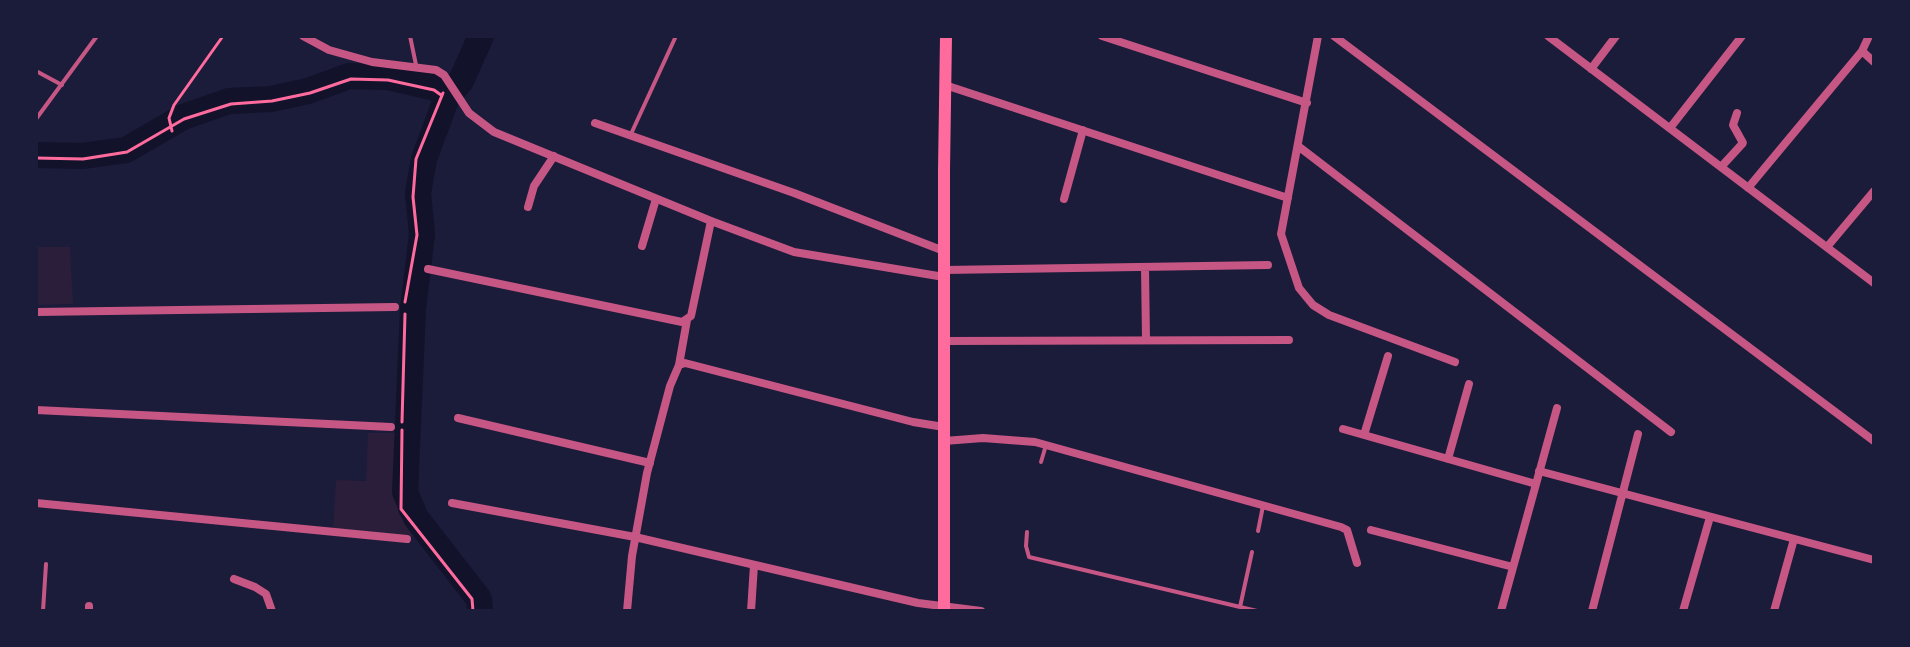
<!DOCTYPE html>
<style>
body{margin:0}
#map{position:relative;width:1910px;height:647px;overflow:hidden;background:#1b1b3a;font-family:Montserrat,sans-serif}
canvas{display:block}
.frame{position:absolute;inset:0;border:38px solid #1b1b3a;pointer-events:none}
</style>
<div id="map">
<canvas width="1910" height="647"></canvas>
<div class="frame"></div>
</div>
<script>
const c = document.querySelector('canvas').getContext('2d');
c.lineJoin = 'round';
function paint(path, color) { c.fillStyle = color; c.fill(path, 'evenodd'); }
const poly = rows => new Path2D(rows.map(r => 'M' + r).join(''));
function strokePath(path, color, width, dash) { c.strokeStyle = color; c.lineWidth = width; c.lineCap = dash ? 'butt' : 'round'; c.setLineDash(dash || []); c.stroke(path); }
const green = poly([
 [36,247,70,247,73,304,36,305],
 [368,433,398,433,398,513,418,537,333,529,336,480,366,481]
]);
const river = poly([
 [36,155,82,156,126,150,183,117,229,101,271,99,308,91,349,76,388,77,436,88,447,97],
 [480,611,479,599,416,518,405,492,413,309,422,234,418,193,424,159,447,97,461,81,481,36]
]);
const path = poly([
 [172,131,169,118,174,105,223,36],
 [36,158,83,159,127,152,184,119,231,104,272,101,310,93,351,79,388,80,434,90,441,95],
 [405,302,417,235,413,197,416,159,443,93],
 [402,422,405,314],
 [402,430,401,509,472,599,473,611]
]);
const service = poly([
 [410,36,416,65],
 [36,71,62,85],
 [36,119,97,36],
 [631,134,676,36],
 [1041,462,1046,445],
 [1258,531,1263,506],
 [1027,532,1026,546,1029,557,1257,611],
 [1240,607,1252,552],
 [43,611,46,564]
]);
const minor = poly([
 [303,36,329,50,372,62,436,70,444,75,469,113,494,132,711,221,794,252,944,277],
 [1102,36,1307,103],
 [1318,36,1281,234,1299,288,1313,305,1329,315,1455,362],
 [1334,36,1874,441],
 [1548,36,1874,283],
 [1862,51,1874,62],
 [1591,69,1616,36],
 [945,85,1288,198],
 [595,123,794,193,944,251],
 [1670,128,1742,36],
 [1298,146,1671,432],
 [1721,167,1743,143,1733,125,1737,113],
 [1748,188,1862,51,1869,36],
 [1064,199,1083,130],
 [528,207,534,186,554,156],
 [642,246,656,199],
 [1827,247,1874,191],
 [1145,267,1146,340],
 [428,269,682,322,691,316,711,221],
 [944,270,1268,265],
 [36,312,395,307],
 [944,341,1289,340],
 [679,365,687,320],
 [36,410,391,427],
 [458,418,650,463],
 [1343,429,1536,484],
 [1364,435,1388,356],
 [944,441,983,438,1035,442,1341,527,1347,530,1357,563],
 [1448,459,1469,384],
 [1539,471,1874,560],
 [36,503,407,539],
 [452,503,635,537,918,603,981,611],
 [1371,530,1513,567],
 [234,579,255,587,266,594,272,611],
 [89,611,89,606],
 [627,611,632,556,647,473,670,386,679,365,685,363,913,422,944,427],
 [751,611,754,565],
 [1501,611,1557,408],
 [1592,611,1638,434],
 [1683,611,1710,517],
 [1774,611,1794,539]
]);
const secondary = poly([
 [944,611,944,170,946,36]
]);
paint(green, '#2a1e3b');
strokePath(river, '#12122b', 26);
strokePath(path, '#ff6b9d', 3);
strokePath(service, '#c65784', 4);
strokePath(minor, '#c65784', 8);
strokePath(secondary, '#ff6b9d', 12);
</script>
